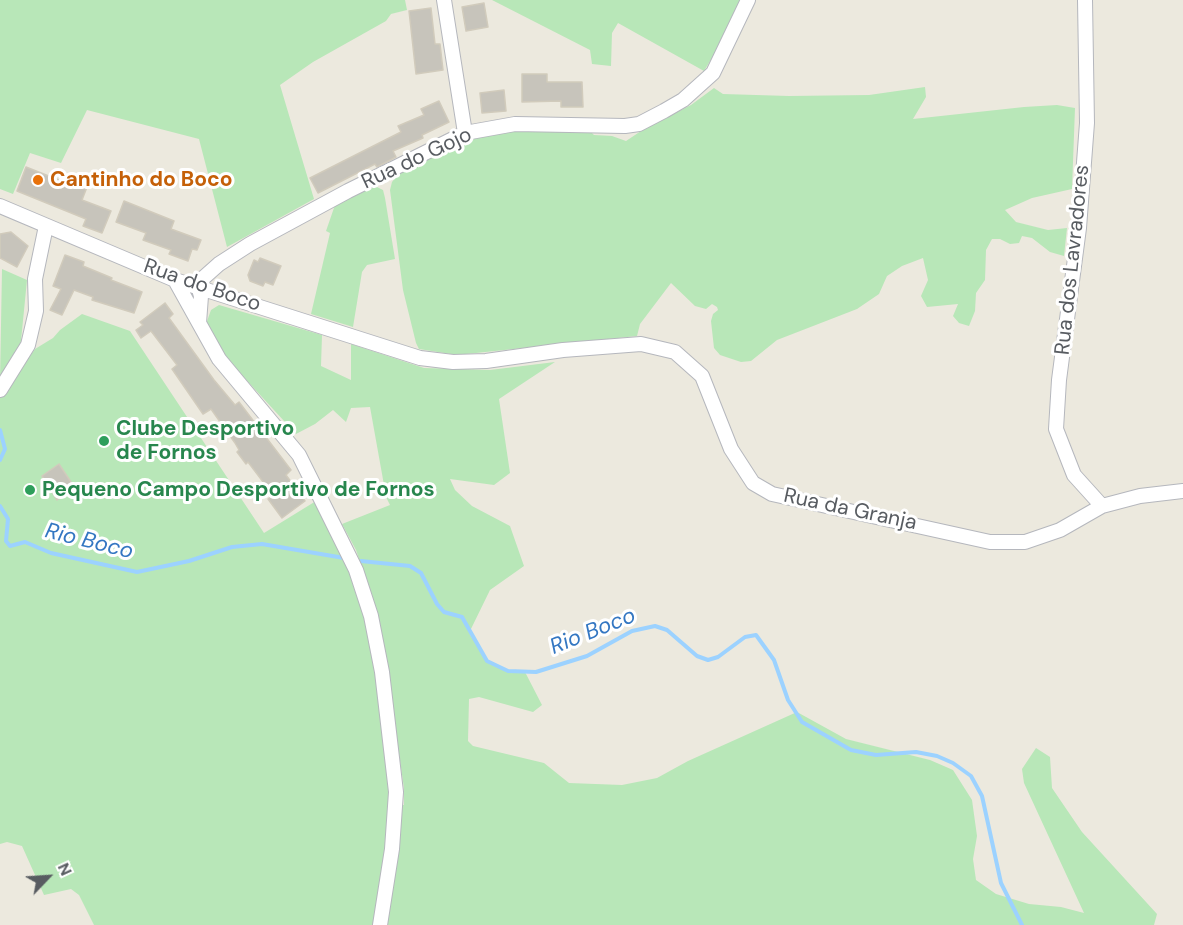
<!DOCTYPE html>
<style>
body{margin:0}
#map{position:relative;width:1183px;height:925px;overflow:hidden;background:#ece9de;font-family:"DM Sans",sans-serif}
canvas{display:block}
.north{position:absolute;left:18px;top:847px;width:60px;height:60px;-webkit-text-stroke:4px #fff;paint-order:stroke;rotate:65deg;font-size:16px;font-weight:700;line-height:24px;text-align:center;color:#585c61}
.north::after{content:'';display:block;margin:auto;width:21px;height:27px;background:#585c61;clip-path:polygon(50% 0,100% 100%,50% 72%,0 100%)}
</style>
<div id="map">
<canvas width="1183" height="925"></canvas>
<div class="north">N</div>
</div>
<script>
const c = document.querySelector('canvas').getContext('2d');
c.lineJoin = 'round';
function paint(path, color) { c.fillStyle = color; c.fill(path, 'evenodd'); }
const poly = rows => new Path2D(rows.map(r => 'M' + r).join(''));
function strokePath(path, color, width, dash) { c.strokeStyle = color; c.lineWidth = width; c.lineCap = dash ? 'butt' : 'round'; c.setLineDash(dash || []); c.stroke(path); }
function write(font, color, halo, rows, align = 'center') {
  c.font = font + ' "DM Sans",sans-serif'; c.lineWidth = 6; c.setLineDash([]); c.textBaseline = 'middle'; c.strokeStyle = halo; c.fillStyle = color; for (const [text, x, y, turn = 0] of rows) {
    c.save(); c.translate(x, y); c.rotate((+turn || 0) * Math.PI / 180); c.textAlign = isNaN(turn) ? turn : align; if (halo) c.strokeText(text, 0, 0); c.fillText(text, 0, 0); c.restore();
  }
}
const green = poly([
 [0,0,405,0,407,10,391,14,386,21,313,62,280,85,314,199,227,247,199,139,87,110,61,163,30,153,13,194,0,189],
 [492,0,742,0,727,33,704,71,618,23,612,33,611,66,592,64,590,50],
 [925,87,926,97,913,119,1024,107,1057,105,1075,108,1072,189,1032,198,1005,210,1016,222,1048,230,1067,228,1064,256,1050,252,1032,238,1022,236,1019,243,1010,244,1000,239,992,239,986,250,985,280,976,293,975,311,969,326,959,323,953,316,958,304,927,307,921,296,928,280,923,258,902,266,887,276,879,294,857,309,777,340,751,361,741,362,720,355,714,348,711,321,713,314,718,310,717,307,712,304,706,309,695,306,671,283,640,324,637,336,457,355,419,349,416,343,403,290,390,190,392,182,400,172,414,163,482,136,503,131,591,132,594,135,612,136,626,141,644,129,691,105,714,88,723,94,789,96,869,95],
 [373,185,383,190,385,198,395,259,367,265,362,272,353,327,311,314,330,233,326,231,335,205],
 [2,269,27,280,20,351,0,381],
 [219,305,322,335,321,366,351,380,351,344,424,368,490,370,555,362,499,399,510,473,494,485,450,479,455,490,472,506,510,526,524,566,490,590,469,633,487,661,508,671,525,672,542,705,533,712,479,697,469,699,468,741,473,746,544,763,569,783,622,785,657,778,688,761,797,712,846,739,930,760,953,770,972,800,977,836,973,859,976,880,996,894,1029,904,1061,907,1084,913,1024,783,1022,769,1036,748,1050,757,1052,788,1082,832,1157,914,1154,925,94,925,79,895,71,889,44,895,22,846,7,842,0,844,0,397,35,349,53,338,60,330,82,314,130,331,264,533,316,501,353,579,368,632,383,711,389,804,404,805,404,788,379,618,356,550,342,524,390,505,381,487,384,485,370,407,351,408,346,422,333,410,315,424,296,434,227,359,206,324,211,310]
]);
const stream = poly([
 [0,430,5,449,0,460],
 [0,506,8,519,6,541,10,546,25,542,51,553,137,572,189,561,232,547,262,544,344,558],
 [361,561,410,566,421,573,437,604,444,612,462,617,487,661,508,671,536,672,587,656,632,631,655,626,667,630,697,656,708,660,718,657,745,637,756,635,774,660,788,700,802,722,851,750,876,755,916,752,937,756,953,763,971,776,982,796,1001,883,1022,925]
]);
const building = poly([
 [484,3,488,27,466,31,462,7,484,3],
 [431,8,435,44,440,44,443,70,416,74,409,11,431,8],
 [522,74,547,74,547,82,582,82,583,107,561,107,561,101,522,102,522,74],
 [504,90,506,111,482,113,480,93,504,90],
 [439,101,449,122,422,135,423,138,393,151,396,157,377,167,375,164,318,193,310,178,401,132,398,126,424,115,421,109,439,101],
 [26,167,69,184,70,180,87,187,82,200,111,211,102,233,83,226,86,219,17,191,26,167],
 [124,201,174,221,171,229,201,240,197,250,192,249,188,261,169,254,171,250,143,240,146,233,116,222,124,201],
 [11,232,28,246,17,267,0,258,0,234,11,232],
 [65,255,84,262,83,266,112,278,111,280,142,292,134,313,92,300,93,297,74,290,62,315,50,310,61,289,53,286,65,255],
 [260,258,281,266,273,285,265,282,263,286,250,281,248,275,254,260,258,262,260,258],
 [165,303,173,314,169,318,214,380,235,405,239,402,291,470,286,475,305,501,282,518,268,499,273,495,248,462,246,464,237,452,239,450,235,443,211,409,203,414,172,369,177,365,151,331,141,338,136,330,143,325,140,322,165,303],
 [59,464,75,488,57,500,42,476,59,464]
]);
const minor = poly([
 [444,0,465,133],
 [1085,0,1087,123,1079,228,1059,380,1056,429,1074,475,1102,506],
 [0,206,175,280,420,358,453,362,486,361,563,350,641,344,675,352,702,376,731,449,753,483,772,494,990,542,1025,542,1060,530,1102,506,1140,496,1183,491],
 [175,280,219,359,299,455,356,570,371,616,382,672,396,792,392,849,380,925],
 [199,323,201,296,198,286,201,280,219,264,250,244,348,191,465,133,515,124,625,126,639,124,664,111,683,100,713,73,748,0],
 [0,390,28,345,36,311,35,279,46,226]
]);
const markers = [
 [38,180,6,"#e8710a"],
 [104,441,6,"#2e9e5b"],
 [30,490,6,"#2e9e5b"]
];
const streetNames = [
 ["Rua do Gojo",417,159,-25],
 ["Rua dos Lavradores",1073,260,-84],
 ["Rua do Boco",202,286,19],
 ["Rua da Granja",850,510,12]
];
const foodNames = [
 ["Cantinho do Boco",50,180]
];
const leisureNames = [
 ["Clube Desportivo",116,429],
 ["de Fornos",116,453],
 ["Pequeno Campo Desportivo de Fornos",42,490]
];
const waterNames = [
 ["Rio Boco",89,542,14],
 ["Rio Boco",593,632,-22]
];
paint(green, '#b8e7b8');
strokePath(stream, '#9cd2ff', 4);
paint(building, '#c7c4bb');
strokePath(building, '#d1cbbc', 1.5);
strokePath(minor, '#b5b7bd', 16);
strokePath(minor, '#fff', 14);
for (const [x, y, r, color] of markers) { const dot = new Path2D(); dot.arc(x, y, r, 0, 2 * Math.PI); c.fillStyle = color; c.fill(dot); strokePath(dot, '#fff', 2); }
write('21px', '#585c61', '#fff', streetNames);
write('bold 21px', '#c56008', '#fff', foodNames, 'left');
write('bold 21px', '#27864d', '#fff', leisureNames, 'left');
write('italic 22px', '#3477c2', '#fff', waterNames);
</script>
